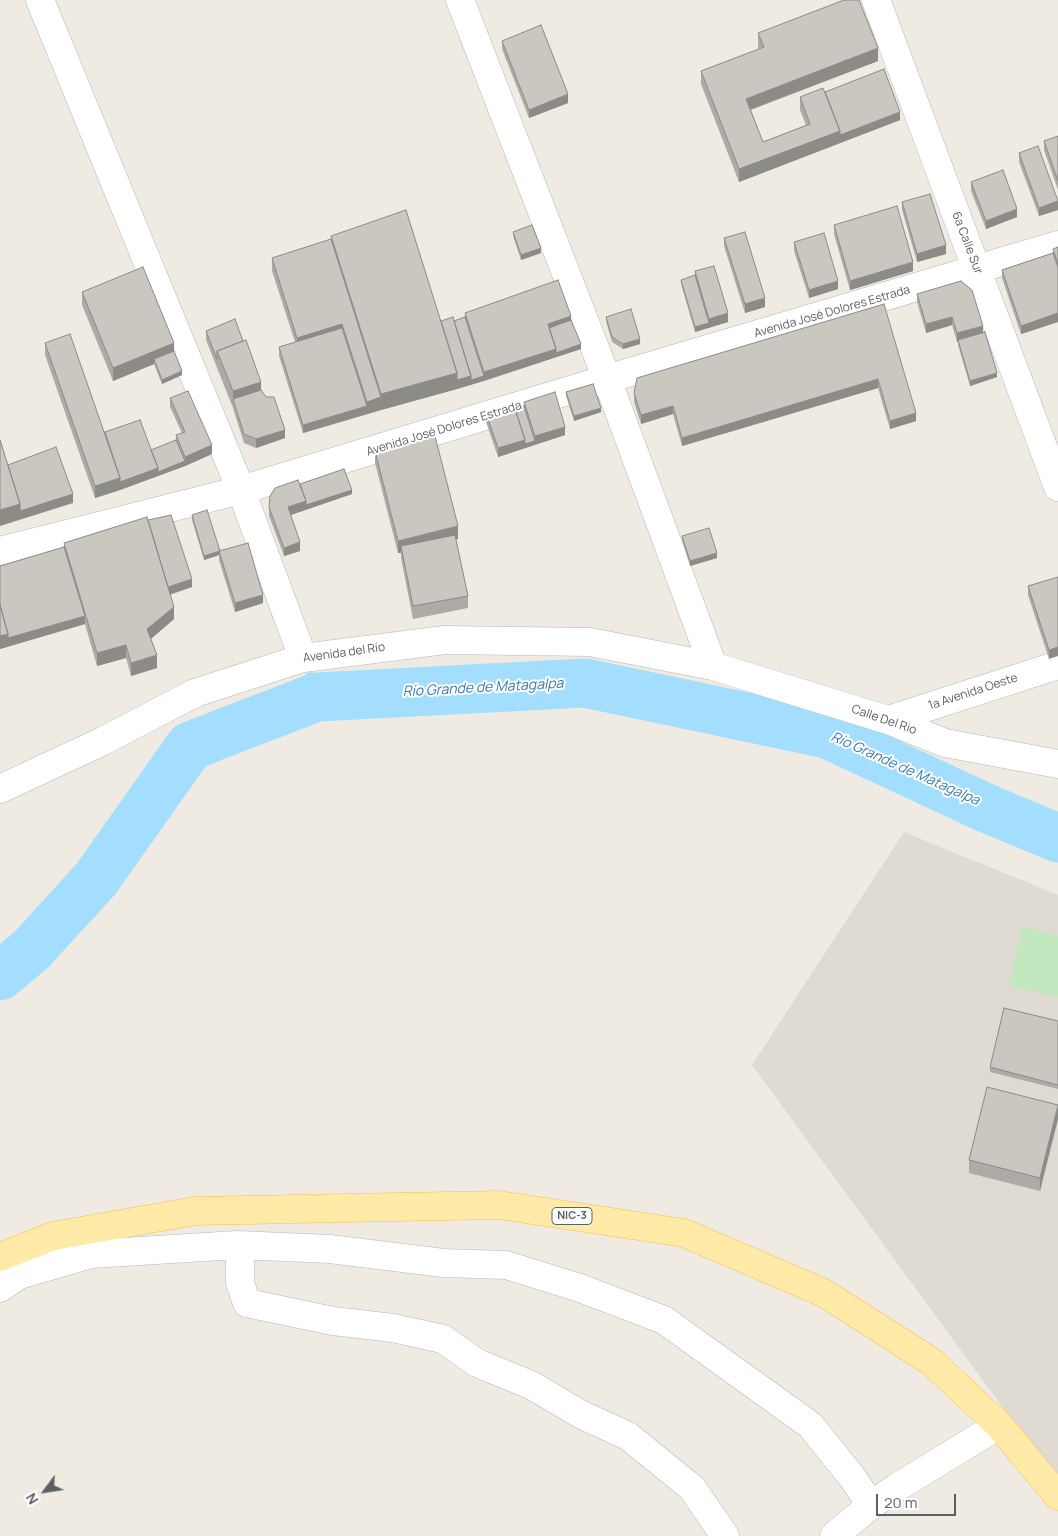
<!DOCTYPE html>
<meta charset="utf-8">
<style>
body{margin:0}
#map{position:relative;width:1058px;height:1536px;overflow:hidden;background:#efebe3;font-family:Manrope,sans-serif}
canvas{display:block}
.north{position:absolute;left:20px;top:1466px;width:50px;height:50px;-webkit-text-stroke:4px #fff;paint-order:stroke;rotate:239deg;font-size:14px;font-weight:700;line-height:20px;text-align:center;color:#5b6065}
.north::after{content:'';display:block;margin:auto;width:18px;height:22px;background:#5b6065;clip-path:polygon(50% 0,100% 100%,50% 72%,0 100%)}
.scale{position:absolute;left:876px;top:1494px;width:80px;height:22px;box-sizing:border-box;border:2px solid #5b6065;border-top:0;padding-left:6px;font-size:15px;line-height:18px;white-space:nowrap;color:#5b6065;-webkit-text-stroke:4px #fff;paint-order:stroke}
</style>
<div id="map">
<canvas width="1058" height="1536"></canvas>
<div class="north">N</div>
<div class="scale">20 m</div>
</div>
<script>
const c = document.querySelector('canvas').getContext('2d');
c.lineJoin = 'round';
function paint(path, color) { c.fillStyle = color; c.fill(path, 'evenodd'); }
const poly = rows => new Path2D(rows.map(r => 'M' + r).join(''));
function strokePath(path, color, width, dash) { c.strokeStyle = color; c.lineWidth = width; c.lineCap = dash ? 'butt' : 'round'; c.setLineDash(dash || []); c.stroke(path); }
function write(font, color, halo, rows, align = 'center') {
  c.font = font + ' Manrope,sans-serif'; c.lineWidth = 4; c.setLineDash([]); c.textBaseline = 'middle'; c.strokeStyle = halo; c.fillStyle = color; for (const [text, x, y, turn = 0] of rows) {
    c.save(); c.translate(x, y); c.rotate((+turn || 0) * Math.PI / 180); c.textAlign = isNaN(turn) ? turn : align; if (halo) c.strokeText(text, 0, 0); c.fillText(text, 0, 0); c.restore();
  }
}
const education = poly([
 [904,832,1058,895,1058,1483,752,1065]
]);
const green = poly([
 [1023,927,1058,936,1058,998,1009,985]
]);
const stream = poly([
 [310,676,317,697]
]);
const river = poly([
 [0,976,31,950,96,879,190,746,317,697,585,683,827,734,986,808,1058,838]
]);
const minor = poly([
 [40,0,241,490,303,658],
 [460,0,607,379,713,666],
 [876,0,1058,487],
 [0,551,241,490,607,379,1058,245],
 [888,720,1058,665],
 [0,789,101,742,195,693,303,658,445,640,590,642,713,666,888,720,945,743,1058,764],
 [237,1245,240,1261,240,1283,247,1303,333,1321,393,1328,443,1339,477,1363,531,1385,582,1415,628,1436,692,1488,725,1536],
 [0,1288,19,1275,91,1254,237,1245,330,1249,443,1263,506,1265,580,1288,664,1320,810,1425,852,1477,871,1505],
 [834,1536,871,1505,896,1488,999,1425]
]);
const major = poly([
 [0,1257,53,1236,195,1211,499,1205,684,1233,824,1293,932,1362,999,1425,1058,1496]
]);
const wall = poly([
 [758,33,878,61,751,110,763,142,806,125,800,110,800,97,825,92,900,120,739,182,701,84,701,71,759,49,758,46],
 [502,41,568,103,529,118,502,49],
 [1058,136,1058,190,1044,150,1044,141],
 [1019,153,1058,201,1058,210,1039,216,1019,162],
 [971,182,1017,217,986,229,971,191],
 [902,202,946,254,917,262,902,210],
 [834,225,913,271,850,290,834,234],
 [513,232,541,253,521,260,513,236],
 [331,236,441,321,454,321,465,317,465,313,571,320,581,349,457,389,381,410,303,433,279,356,279,347,295,342,272,271,272,258,331,239],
 [724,238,765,307,745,313,724,246],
 [794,242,838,289,809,298,794,251],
 [1058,247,1058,322,1021,334,1002,278,1002,270,1053,253,1053,249],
 [695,271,728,322,695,332,681,284,681,280,695,275],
 [82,292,174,351,182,375,162,384,154,364,113,381,82,305],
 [917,294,983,333,997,377,970,386,958,345,958,341,957,342,952,325,926,333,917,302],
 [884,304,916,421,890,429,878,388,682,446,673,414,641,424,634,402,634,393],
 [606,317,640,344,623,349,612,342,606,321],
 [206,331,261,390,285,438,256,448,244,443,233,408,206,340],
 [45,343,105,432,151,450,176,440,176,435,182,433,170,407,170,398,212,454,185,466,120,490,95,498,45,355],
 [566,392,601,412,574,421,566,396],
 [524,402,565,435,498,457,486,422,486,413,515,409,524,406],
 [375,451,458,539,456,539,468,596,468,608,413,619,401,558,401,553,398,553,375,463],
 [300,484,352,494,290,515,300,551,284,556,269,516,269,507],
 [192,515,220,551,263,603,235,612,219,560,219,555,204,560,192,520],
 [148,520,192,587,170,595,174,619,151,639,157,668,131,676,126,658,97,666,85,624,0,649,0,566,64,547,64,543],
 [682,536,717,558,690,566,682,540],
 [1058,577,1049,659,1028,595,1028,586],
 [1058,1021,1058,1089,990,1072,990,1067],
 [1058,1105,1040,1191,969,1173,969,1160]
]);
const shadedWall = poly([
 [878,48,878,61,746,111,746,99],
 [568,94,568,103,529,118,529,110],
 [900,112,900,120,739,182,739,169,840,131],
 [1058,201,1058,210,1039,216,1039,208],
 [1017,209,1017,217,986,229,986,221],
 [946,245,946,254,917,262,917,254],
 [541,248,541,253,521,260,521,255],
 [913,262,913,271,850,290,850,281],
 [838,281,838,289,809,298,809,290],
 [765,298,765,307,745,313,745,304],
 [728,313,728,322,695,332,695,327,709,323,709,319],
 [1058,313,1058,322,1021,334,1021,326],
 [571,316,571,325,549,333,548,324],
 [952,317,952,325,926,333,926,324],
 [342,324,342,336,297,351,297,338],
 [983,326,983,334,957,342,957,333],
 [640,339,640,344,623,349,623,344],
 [174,343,174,356,154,359,154,364,113,381,113,368],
 [581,344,581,349,484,381,484,372,556,349],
 [182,371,182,375,162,384,162,380],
 [457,373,471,376,484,376,484,381,457,389,381,410,381,394],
 [997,373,997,377,970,386,970,381],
 [878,379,878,388,682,446,682,438],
 [261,382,261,398,233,399,233,391],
 [381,397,381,410,303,433,303,425,367,406,367,402],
 [673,406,673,414,641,424,641,415],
 [601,408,601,412,574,421,574,416],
 [916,413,916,421,890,429,890,421],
 [565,427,565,435,498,457,498,448,525,440,535,441,535,436],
 [285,430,285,438,256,448,256,439],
 [212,445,212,454,185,466,185,457],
 [185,461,185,466,120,490,95,498,95,486,120,478,158,468],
 [352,490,352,494,288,516,288,507,306,501],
 [73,494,73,503,0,526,0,510,20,504],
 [458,526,458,539,402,552,401,546,401,553,398,553,398,541],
 [300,542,300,551,284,556,284,548],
 [219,551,219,555,204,560,204,556],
 [717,553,717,558,690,566,690,561],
 [192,579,192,587,167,595,167,587],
 [263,595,263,603,235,612,235,603],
 [174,607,174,619,147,642,147,629],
 [85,616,85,624,0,649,0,636],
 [126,645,126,658,97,666,97,653],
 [1058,647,1058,656,1049,659,1049,650],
 [157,655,157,668,131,676,131,663],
 [1058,1106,1058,1119,1040,1191,1040,1178]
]);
const building = poly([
 [844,0,859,0,878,48,746,99,763,142,810,124,800,97,823,88,840,131,739,169,701,71,764,47,758,33,844,0],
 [541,25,568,94,529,110,502,41,541,25],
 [884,69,900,112,840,135,840,131,825,92,884,69],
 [1058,136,1058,181,1044,141,1058,136],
 [1038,146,1058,201,1039,208,1019,153,1038,146],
 [1003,170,1017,209,986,221,971,182,1003,170],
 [930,194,946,245,917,254,902,202,930,194],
 [897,206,913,262,850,281,834,225,897,206],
 [406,210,457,373,381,394,331,236,406,210],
 [532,225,541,248,521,255,513,232,532,225],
 [745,232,765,298,745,304,724,238,745,232],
 [824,233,838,281,809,290,794,242,824,233],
 [331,239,381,397,367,402,342,324,297,338,272,258,331,239],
 [1058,247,1058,264,1053,249,1058,247],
 [1053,253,1058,268,1058,313,1021,326,1002,270,1053,253],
 [714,266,728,313,709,319,695,271,714,266],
 [143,267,174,343,113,368,82,292,143,267],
 [695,275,709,323,695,327,681,280,695,275],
 [558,280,571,316,548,324,556,349,484,372,465,313,558,280],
 [961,281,972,290,983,326,957,333,952,317,926,324,917,294,961,281],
 [884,304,916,413,890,421,878,379,682,438,673,406,641,415,634,393,637,378,884,304],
 [631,309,640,339,623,344,612,337,606,317,631,309],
 [453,317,471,376,457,380,457,373,441,321,453,317],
 [465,317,484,376,471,380,471,376,454,321,465,317],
 [235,319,243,341,217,351,217,359,206,331,235,319],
 [571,320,581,344,556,353,556,349,549,328,571,320],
 [342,328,367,406,303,425,279,347,342,328],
 [985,332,997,373,970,381,958,340,985,332],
 [70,334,120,478,95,486,45,343,70,334],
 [246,340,261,382,233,391,217,351,246,340],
 [174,351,182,371,162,380,154,359,174,351],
 [593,384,601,408,574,416,566,392,593,384],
 [261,390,266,397,274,397,285,430,256,439,244,434,233,399,261,390],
 [188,391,212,445,185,457,176,435,185,432,170,398,188,391],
 [555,392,565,427,535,436,524,402,555,392],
 [514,405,525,440,498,448,486,413,514,405],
 [524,406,535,441,525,444,525,440,515,409,524,406],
 [140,420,158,468,120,482,120,478,105,432,140,420],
 [435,436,458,526,398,541,375,451,435,436],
 [0,440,20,504,0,510,0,440],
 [176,440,185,461,158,472,158,468,151,450,176,440],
 [56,447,73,494,20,511,20,504,8,465,56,447],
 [344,469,352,490,306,505,306,501,300,484,344,469],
 [298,480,306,501,288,507,300,542,284,548,269,507,270,496,275,488,298,480],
 [207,510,220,551,204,556,192,515,207,510],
 [171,515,192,579,168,587,148,520,171,515],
 [147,517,174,607,147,629,157,655,131,663,126,645,97,653,64,543,147,517],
 [709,528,717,553,690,561,682,536,709,528],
 [455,535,468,596,413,606,401,546,455,535],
 [248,543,263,595,235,603,219,551,248,543],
 [64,547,85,616,8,638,8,634,0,605,0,566,64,547],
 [1058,577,1058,647,1049,650,1028,586,1058,577],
 [0,605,8,634,0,636,0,605],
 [1004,1008,1058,1021,1058,1085,990,1067,1004,1008],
 [987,1087,1058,1105,1040,1178,969,1160,987,1087]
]);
const shields = [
 [572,1216,40]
];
const shieldNames = [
 ["NIC-3",572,1216]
];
const streetNames = [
 ["6a Calle Sur",967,243,69],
 ["Avenida José Dolores Estrada",832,312,-16],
 ["Avenida José Dolores Estrada",444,429,-17],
 ["Avenida del Río",344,653,-8],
 ["1a Avenida Oeste",973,692,-18],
 ["Calle Del Rio",884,720,19]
];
const waterNames = [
 ["Río Grande de Matagalpa",483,688,-3],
 ["Río Grande de Matagalpa",905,769,24]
];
paint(education, '#dfdad2');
paint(green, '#c1e8be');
strokePath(stream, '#a3deff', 8);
strokePath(river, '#a3deff', 49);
strokePath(minor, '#b4b7bb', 29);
strokePath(major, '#fabd51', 29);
strokePath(minor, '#fff', 28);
strokePath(major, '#ffeaa8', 28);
paint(wall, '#aeaaa5');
paint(shadedWall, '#8d8b86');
paint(building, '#cac6c0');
strokePath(building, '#8d8b86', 1);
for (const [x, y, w] of shields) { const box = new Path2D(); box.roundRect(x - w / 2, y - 8.5, w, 17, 4); c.fillStyle = '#fff'; c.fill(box); strokePath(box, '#5b6065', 1); }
write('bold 11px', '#5b6065', null, shieldNames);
write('12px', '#5b6065', '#fff', streetNames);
write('italic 14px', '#377aae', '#fff', waterNames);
</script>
